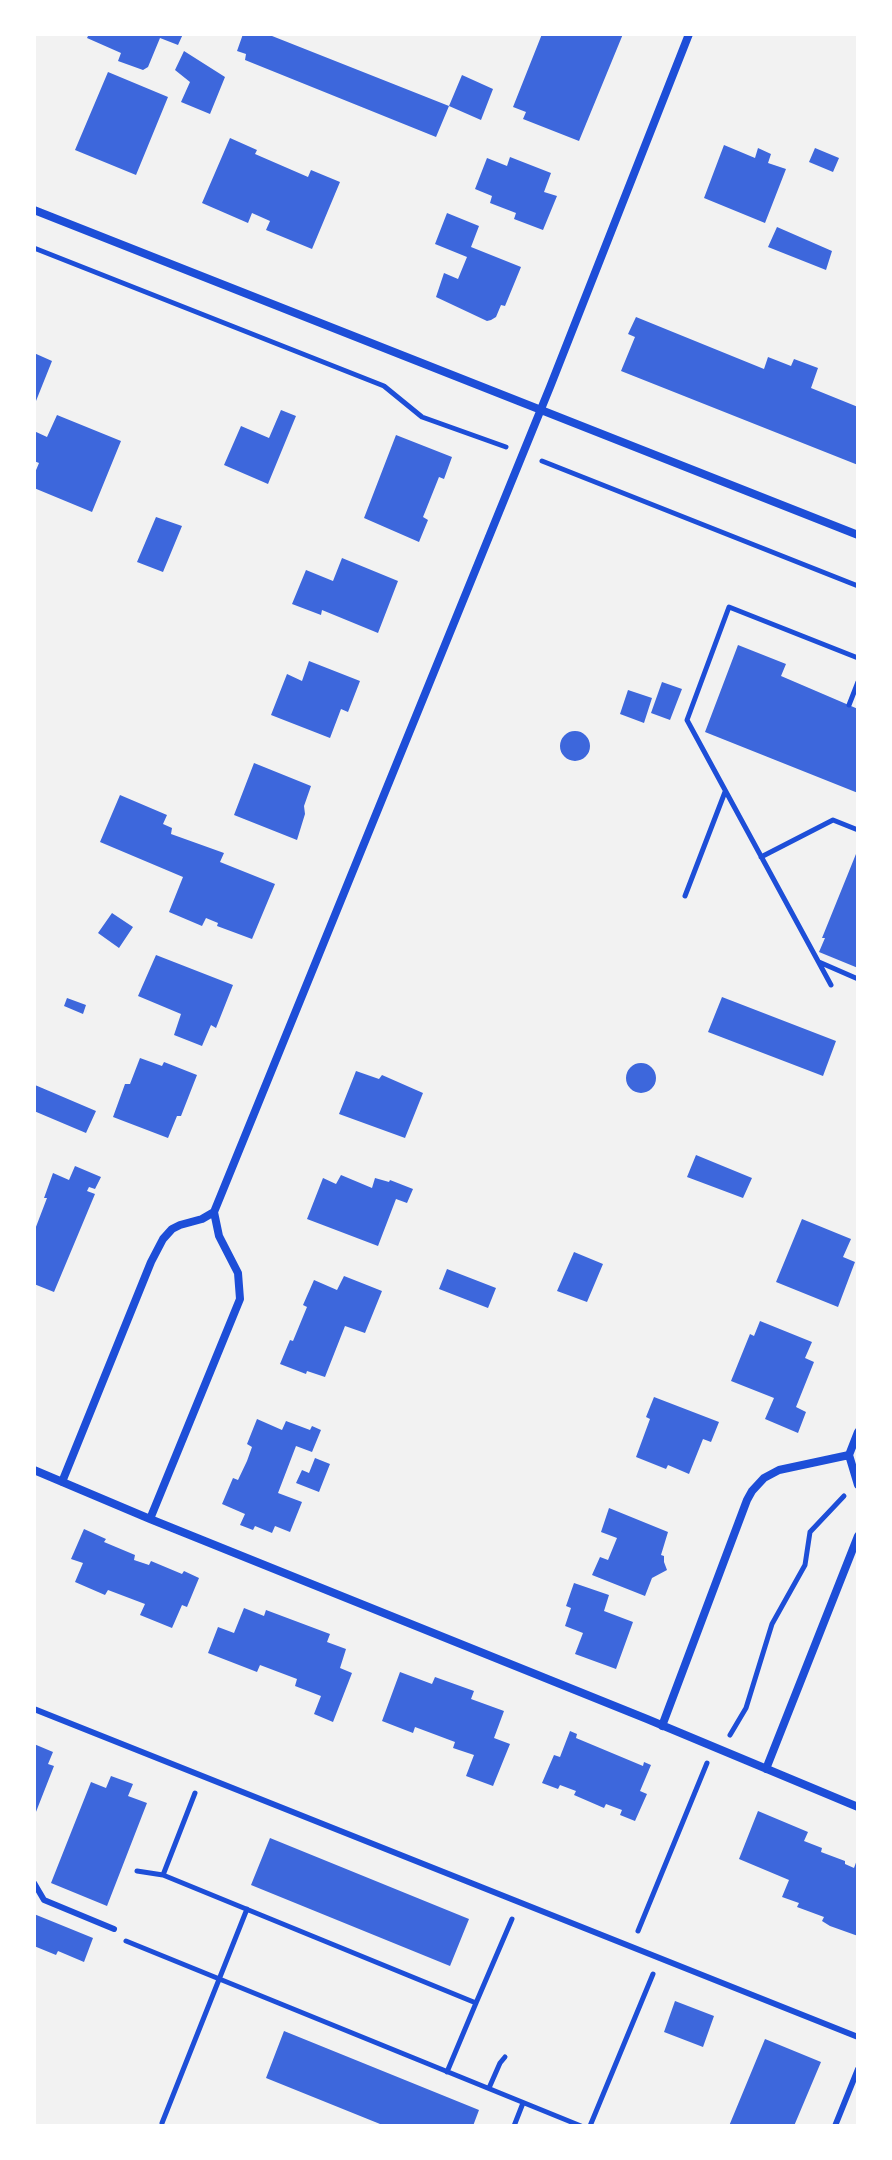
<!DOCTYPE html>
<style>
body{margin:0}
#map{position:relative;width:892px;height:2160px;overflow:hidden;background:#f2f2f2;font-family:Raleway,sans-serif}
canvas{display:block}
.frame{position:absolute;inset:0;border:36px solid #fff;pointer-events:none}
</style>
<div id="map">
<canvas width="892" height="2160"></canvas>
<div class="frame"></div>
</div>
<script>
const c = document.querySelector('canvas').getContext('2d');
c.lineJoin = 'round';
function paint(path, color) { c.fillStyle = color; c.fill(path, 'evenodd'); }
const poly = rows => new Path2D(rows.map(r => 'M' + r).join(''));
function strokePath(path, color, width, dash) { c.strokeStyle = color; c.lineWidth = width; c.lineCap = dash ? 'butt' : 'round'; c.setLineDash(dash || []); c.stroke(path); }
const building = poly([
 [89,34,183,34,178,45,160,38,148,67,143,70,118,61,121,53,87,38],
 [243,34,267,34,449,106,462,75,493,89,481,120,449,106,436,137,245,60,246,54,237,51],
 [542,34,623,34,579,141,523,119,526,112,513,107],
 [184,51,225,77,210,114,181,102,190,82,175,70],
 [108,72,168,97,136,175,75,150],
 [230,138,257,150,255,154,308,177,311,170,340,182,312,249,266,230,270,221,252,213,248,223,202,203],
 [724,145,755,158,758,148,771,154,768,163,786,169,765,223,704,198],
 [815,148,839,158,833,172,809,162],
 [510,157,551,173,544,192,557,196,543,230,514,219,516,213,490,203,492,196,475,189,487,158,507,166],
 [447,213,479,226,471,247,521,267,505,306,501,305,496,317,491,320,487,321,436,297,444,273,458,279,467,257,435,244],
 [777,227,832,251,826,270,768,247],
 [636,317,764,369,768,357,791,366,794,359,818,368,811,388,858,407,858,465,621,371,635,337,628,334],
 [34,353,52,361,34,406],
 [281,410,296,416,268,484,224,465,241,426,269,438],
 [57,415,121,441,92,512,34,488,34,475,39,463,34,461,34,431,47,437],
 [396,435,452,457,444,479,439,477,423,517,428,520,419,542,364,518],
 [156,517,182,526,163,572,137,562],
 [342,558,398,581,378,633,322,610,321,615,292,604,306,570,333,581],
 [738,645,786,664,781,676,858,709,858,793,705,732],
 [309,661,360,681,348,712,341,709,330,738,271,715,287,674,302,681],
 [662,682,682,689,670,720,651,713],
 [628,690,652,698,644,723,620,714],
 '560 746a15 15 0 1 1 30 0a15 15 0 1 1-30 0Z',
 [254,763,311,786,304,806,305,814,297,840,234,815],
 [120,795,167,815,163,824,172,828,171,834,224,853,220,862,275,884,252,939,217,926,218,923,206,918,202,926,169,912,183,877,100,842],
 [858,849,858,968,819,952,825,938,822,938],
 [112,913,133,927,119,948,98,933],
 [156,955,233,985,216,1028,211,1025,202,1046,174,1035,181,1014,138,996],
 [722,997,836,1041,823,1076,708,1032],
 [67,998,86,1005,83,1014,64,1006],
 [140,1058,162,1066,164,1062,197,1075,181,1116,177,1116,168,1138,113,1117,125,1084,130,1084],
 '626 1078a15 15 0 1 1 30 0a15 15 0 1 1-30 0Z',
 [356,1071,379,1079,382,1075,423,1093,405,1138,339,1114],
 [35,1085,96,1111,86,1133,34,1111],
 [696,1155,752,1178,743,1198,687,1177],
 [75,1166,101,1177,95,1189,89,1187,87,1191,95,1194,54,1292,34,1284,34,1232,47,1198,44,1198,53,1173,69,1180],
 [341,1175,372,1188,375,1178,389,1182,390,1180,413,1189,407,1203,396,1199,378,1246,307,1219,323,1178,336,1184],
 [802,1219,851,1239,843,1257,855,1262,838,1307,776,1282],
 [574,1252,603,1264,587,1302,557,1291],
 [447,1269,496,1288,488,1308,439,1289],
 [344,1276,382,1291,365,1333,345,1326,325,1377,307,1371,306,1374,280,1364,290,1340,293,1341,307,1307,303,1305,314,1280,337,1290],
 [760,1321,812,1342,805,1358,814,1362,796,1407,806,1412,798,1433,765,1419,774,1398,731,1381,750,1334,754,1336],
 [654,1397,719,1422,711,1442,703,1439,689,1474,668,1465,666,1469,636,1457,650,1419,646,1417],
 [257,1419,282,1430,286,1421,310,1430,312,1426,321,1430,312,1452,296,1446,278,1493,302,1502,290,1532,275,1526,272,1533,255,1526,253,1530,240,1525,245,1514,222,1504,233,1478,238,1480,247,1461,252,1447,247,1444],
 [315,1458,330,1464,319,1492,296,1483,302,1470,309,1473],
 [609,1508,668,1532,661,1555,664,1556,664,1562,667,1570,652,1578,645,1596,592,1575,600,1557,608,1560,617,1538,601,1532],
 [84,1529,106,1539,104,1542,135,1555,134,1560,149,1565,151,1561,182,1574,184,1571,199,1578,187,1607,182,1605,172,1628,140,1615,145,1604,108,1590,105,1595,75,1582,83,1563,71,1559],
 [574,1583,609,1595,604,1611,633,1622,616,1669,575,1654,583,1633,565,1626,571,1608,566,1606],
 [244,1608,264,1616,266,1610,330,1634,327,1642,346,1649,340,1668,352,1673,333,1722,314,1714,321,1696,295,1686,297,1679,260,1665,257,1672,208,1653,218,1627,234,1633],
 [400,1672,432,1684,435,1677,474,1691,471,1699,504,1711,494,1738,510,1744,493,1786,466,1776,474,1755,453,1748,455,1742,415,1727,413,1733,382,1721],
 [570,1731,577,1734,576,1738,643,1766,644,1762,651,1765,640,1791,647,1794,635,1821,620,1815,622,1810,606,1804,604,1808,574,1795,576,1791,560,1785,558,1789,542,1783,554,1755,560,1757],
 [34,1744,53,1752,48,1764,54,1766,34,1817],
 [111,1776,133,1784,128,1796,147,1803,107,1906,51,1883,91,1782,106,1788],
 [758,1811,808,1832,804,1841,822,1848,821,1852,845,1861,845,1864,854,1868,858,1857,858,1936,830,1926,822,1921,824,1917,797,1907,799,1903,782,1897,789,1880,739,1859],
 [270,1838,469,1919,450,1966,251,1885],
 [34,1914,93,1938,84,1962,58,1951,56,1955,34,1946],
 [675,2001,714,2016,703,2047,664,2032],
 [284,2031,479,2110,473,2126,385,2126,266,2078],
 [765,2039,821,2062,794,2126,729,2126]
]);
const path = poly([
 [34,248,384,386,422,417,506,447],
 [542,461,858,586],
 [849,705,858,682],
 [761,857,833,820,858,830],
 [685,896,725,792],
 [819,962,858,979],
 [831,985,687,720,729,607,858,658],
 [730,1735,746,1708,772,1624,805,1565,810,1532,844,1496],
 [137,1871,163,1875,195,1793],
 [163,1875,476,2003,447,2072],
 [638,1931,707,1763],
 [126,1941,581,2126],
 [476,2003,512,1919],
 [489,2088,500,2063,505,2057],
 [162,2123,247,1909],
 [514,2126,523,2103],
 [590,2126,653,1974]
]);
const service = poly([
 [34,1709,858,2037],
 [34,1883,44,1900,114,1929],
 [835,2126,858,2069]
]);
const minor = poly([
 [34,210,858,535],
 [858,1432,849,1455,858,1485],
 [34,1470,150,1519,647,1719,858,1807],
 [62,1482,151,1262,163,1239,172,1229,180,1225,202,1219,214,1212,550,387,689,34],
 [150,1519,240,1299,238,1273,219,1236,214,1212],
 [662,1726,747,1500,752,1491,764,1478,779,1470,849,1455],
 [766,1769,858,1536]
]);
paint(building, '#3d67dc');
strokePath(path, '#1d4ed8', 5);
strokePath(service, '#1d4ed8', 6);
strokePath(minor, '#1d4ed8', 8);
</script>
